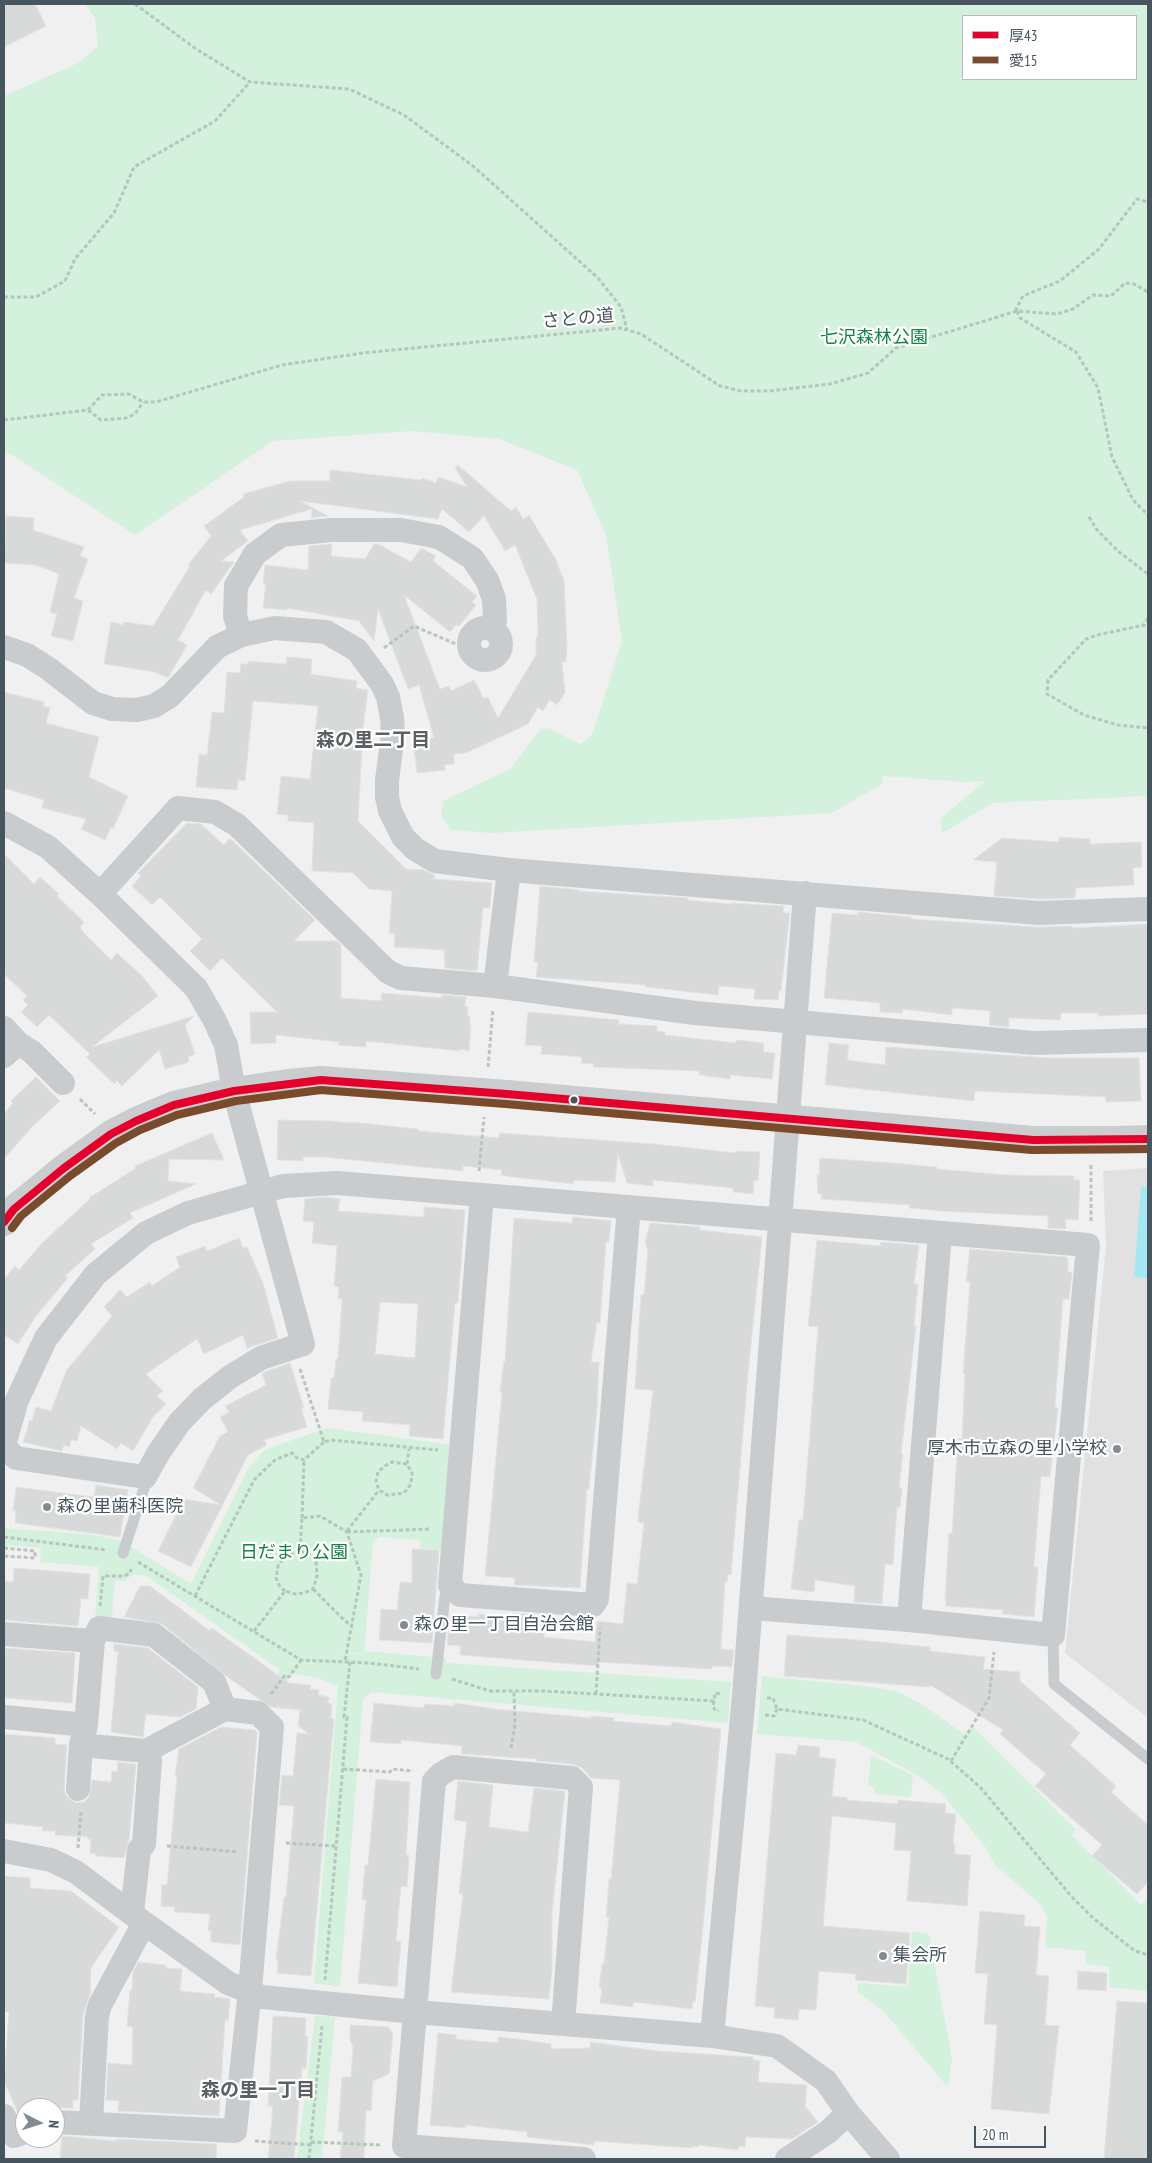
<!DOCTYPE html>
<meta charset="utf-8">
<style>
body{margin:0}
#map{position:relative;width:1152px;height:2163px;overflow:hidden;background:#f1f0f0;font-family:"PT Sans Narrow","Noto Sans JP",sans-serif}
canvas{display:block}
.frame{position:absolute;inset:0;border:5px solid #46555e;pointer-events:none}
.legend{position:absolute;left:962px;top:15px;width:175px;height:65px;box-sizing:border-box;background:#fff;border:1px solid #b5bbbf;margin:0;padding:6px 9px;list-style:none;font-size:15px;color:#46555e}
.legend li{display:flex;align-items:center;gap:10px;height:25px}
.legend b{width:25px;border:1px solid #b5bbbf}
.north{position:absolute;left:15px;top:2098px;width:50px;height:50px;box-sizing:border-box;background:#fff;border:1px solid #b5bbbf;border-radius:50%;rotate:95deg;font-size:14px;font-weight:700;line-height:20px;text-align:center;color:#46555e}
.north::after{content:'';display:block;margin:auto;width:18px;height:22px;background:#828b91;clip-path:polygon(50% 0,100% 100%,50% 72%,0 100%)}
.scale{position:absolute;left:974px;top:2126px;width:72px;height:22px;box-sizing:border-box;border:2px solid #46555e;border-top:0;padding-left:6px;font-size:15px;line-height:18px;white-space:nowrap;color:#46555e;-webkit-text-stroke:4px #fff;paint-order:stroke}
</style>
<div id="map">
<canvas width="1152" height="2163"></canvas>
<div class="frame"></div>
<ul class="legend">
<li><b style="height:6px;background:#e4002b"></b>厚43</li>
<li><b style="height:6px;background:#7a4b2a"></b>愛15</li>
</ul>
<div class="north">N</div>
<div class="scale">20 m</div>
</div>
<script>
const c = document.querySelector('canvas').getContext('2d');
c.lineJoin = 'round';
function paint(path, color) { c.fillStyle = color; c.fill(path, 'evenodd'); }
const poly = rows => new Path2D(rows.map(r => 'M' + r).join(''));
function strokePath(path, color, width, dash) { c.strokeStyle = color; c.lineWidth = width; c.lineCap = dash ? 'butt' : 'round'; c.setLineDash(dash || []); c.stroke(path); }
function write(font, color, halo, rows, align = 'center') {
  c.font = font + ' "PT Sans Narrow","Noto Sans JP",sans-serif'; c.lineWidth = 4.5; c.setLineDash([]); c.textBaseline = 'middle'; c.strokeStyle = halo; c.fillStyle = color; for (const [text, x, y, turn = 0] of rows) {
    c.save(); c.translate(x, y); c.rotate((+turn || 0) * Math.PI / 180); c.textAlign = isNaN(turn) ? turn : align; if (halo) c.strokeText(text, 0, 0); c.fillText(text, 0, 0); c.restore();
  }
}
const education = poly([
 [1148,1168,1148,1718,1065,1653,1106,1246,1103,1171]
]);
const green = poly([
 [85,4,1148,4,1148,796,993,803,942,833,940,819,985,781,966,782,883,776,882,784,832,813,492,833,451,830,441,817,443,801,510,769,541,729,548,728,580,744,592,735,622,641,606,535,577,470,499,439,412,431,273,441,135,535,4,450,4,96,78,63,98,46,95,18],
 [1136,16,1136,79,963,79,963,16],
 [327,1428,454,1445,443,1550,420,1548,420,1540,379,1537,373,1543,364,1654,324,1650,364,1655,366,1651,446,1658,446,1663,731,1682,728,1723,372,1692,363,1699,340,1987,314,1983,338,1686,318,1678,293,1674,266,1707,256,1704,280,1670,145,1575,132,1575,124,1581,115,1580,112,1618,95,1617,99,1567,40,1562,41,1548,4,1545,4,1528,94,1535,122,1541,191,1584,248,1469,264,1450],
 [762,1676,874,1687,899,1692,923,1705,964,1734,972,1726,1076,1830,1072,1835,1141,1905,1146,1900,1148,1902,1148,1991,1109,1987,1109,1967,1086,1964,1085,1951,1045,1947,1047,1917,1041,1905,994,1864,987,1849,941,1793,917,1775,856,1742,757,1734],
 [871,1755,913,1775,911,1797,874,1794,874,1787,868,1786],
 [912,1932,929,1934,952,2059,949,2082,946,2085,883,2011,857,1991,859,1983,908,1987],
 [315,2016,335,2017,322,2159,297,2159]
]);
const water = poly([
 [1141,1187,1148,1187,1148,1278,1134,1277]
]);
const building = poly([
 [4,4,35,4,46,26,4,47,4,4],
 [458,465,511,511,516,507,523,519,529,515,556,560,564,581,567,646,566,662,562,662,565,693,557,705,550,700,543,711,538,707,528,724,466,753,454,754,454,764,444,765,445,770,417,773,413,740,434,738,419,685,408,689,378,609,374,641,359,621,287,608,287,610,263,608,266,584,263,584,265,565,308,570,309,546,332,544,331,556,365,559,374,544,378,544,411,562,421,548,436,556,433,561,477,596,472,602,476,605,459,626,456,625,450,632,404,595,440,689,449,686,451,691,474,680,484,699,488,697,498,718,536,655,536,637,538,637,537,599,515,545,505,551,484,516,469,532,442,509,438,519,300,501,328,516,311,518,312,509,240,530,248,541,221,561,234,562,211,594,206,590,178,640,187,645,168,678,155,672,104,664,111,622,123,625,124,622,153,626,190,566,188,565,211,536,204,526,244,497,243,494,290,481,330,481,330,470,421,480,422,478,436,483,438,477,467,487,455,468,458,465],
 [6,516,34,518,33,530,84,547,80,556,88,559,74,598,83,601,73,641,51,636,57,614,50,612,59,574,36,565,4,563,6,516],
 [287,657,312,659,311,674,357,681,356,688,368,690,363,728,358,821,406,869,424,870,435,875,434,879,492,883,490,908,483,908,477,971,445,968,444,950,394,947,395,934,389,933,392,891,369,889,353,873,312,871,314,823,288,821,288,815,277,814,281,776,310,779,318,706,253,701,245,781,238,780,237,790,196,787,199,754,207,755,212,712,224,713,227,672,240,673,241,664,248,664,248,661,286,664,287,657],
 [4,692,44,702,43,706,50,708,46,723,99,737,89,777,128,796,113,829,111,827,105,840,81,829,86,819,42,808,44,800,4,788,4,692],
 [187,823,201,824,224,845,230,838,315,920,294,941,337,941,341,945,341,998,381,1001,382,993,442,998,442,995,466,997,465,1006,468,1007,467,1016,470,1016,469,1025,471,1025,469,1051,460,1049,460,1051,366,1041,366,1047,339,1045,339,1042,276,1035,276,1043,251,1044,250,1012,277,1012,222,958,210,971,190,951,202,939,160,897,152,905,132,886,141,876,138,873,187,823],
 [1059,837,1090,839,1090,844,1141,842,1142,867,1133,868,1134,885,1076,888,1075,898,1039,899,994,896,997,862,973,860,1002,838,1059,842,1059,837],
 [4,854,34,884,40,877,59,894,57,896,84,922,80,927,83,932,111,960,117,953,142,976,158,996,92,1047,194,1016,185,1025,195,1054,188,1057,189,1062,165,1069,159,1050,122,1086,117,1081,114,1084,86,1057,90,1054,49,1015,37,1027,21,1012,28,1005,23,1000,27,996,4,974,4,854],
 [540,886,579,890,579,891,688,898,688,900,731,904,731,903,784,906,783,913,790,913,781,991,779,991,778,1000,754,999,755,989,719,986,718,995,646,987,646,985,536,977,538,962,534,962,540,886],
 [858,912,911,917,911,919,1038,927,1072,926,1072,928,1148,924,1148,1014,1098,1016,1098,1013,1061,1013,1060,1020,1009,1018,1009,1027,989,1025,990,1011,952,1008,952,1015,903,1009,902,1013,880,1012,880,1003,824,998,832,913,858,915,858,912],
 [528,1012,619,1020,618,1024,657,1026,657,1031,665,1032,665,1035,736,1043,736,1040,764,1043,763,1052,775,1053,772,1079,731,1075,730,1079,699,1075,700,1071,593,1067,594,1064,581,1063,582,1057,541,1054,542,1046,525,1045,528,1012],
 [829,1043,849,1045,847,1060,885,1065,886,1047,1049,1058,1139,1058,1141,1101,1106,1102,1106,1097,975,1091,974,1101,825,1085,829,1043],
 [36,1077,60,1101,32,1127,4,1159,4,1114,13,1103,11,1101,36,1077],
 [278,1120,329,1121,351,1123,351,1122,418,1129,418,1131,499,1138,499,1133,654,1144,736,1153,736,1151,760,1152,758,1181,754,1180,753,1194,733,1192,733,1188,653,1180,653,1186,627,1183,618,1154,615,1182,574,1180,574,1184,513,1177,501,1175,502,1170,463,1166,463,1171,324,1157,303,1157,303,1161,277,1160,278,1120],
 [212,1133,224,1160,169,1159,168,1181,196,1184,130,1213,133,1218,91,1244,95,1249,65,1276,68,1278,36,1316,18,1344,4,1335,4,1279,15,1266,19,1270,42,1243,90,1199,89,1198,136,1168,135,1166,212,1133],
 [820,1158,892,1163,937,1167,937,1169,1007,1175,1074,1176,1074,1180,1080,1180,1078,1220,1066,1219,1066,1229,1048,1228,1048,1216,940,1211,909,1208,910,1205,821,1199,822,1194,818,1194,817,1175,819,1175,820,1158],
 [325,1197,340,1199,338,1211,424,1217,424,1207,465,1210,458,1303,455,1303,443,1439,409,1436,410,1425,362,1421,363,1412,328,1409,331,1378,334,1378,336,1359,338,1359,342,1299,338,1299,339,1287,334,1286,337,1246,312,1243,314,1222,303,1221,305,1199,325,1197],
 [380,1302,418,1304,415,1358,375,1354,380,1302],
 [573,1217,611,1221,609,1242,606,1242,600,1323,597,1322,591,1362,599,1362,597,1409,589,1489,587,1489,580,1588,514,1585,515,1578,485,1576,502,1393,500,1392,504,1361,505,1362,514,1218,572,1223,573,1217],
 [650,1223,700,1227,700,1230,762,1237,748,1374,731,1575,728,1574,727,1582,725,1582,721,1649,734,1650,732,1667,712,1666,712,1669,599,1662,598,1666,460,1655,461,1646,447,1645,450,1615,478,1617,479,1614,512,1617,512,1613,540,1615,539,1633,544,1633,544,1637,595,1642,597,1621,623,1624,627,1583,637,1584,644,1523,638,1522,639,1509,653,1390,635,1389,641,1295,644,1295,648,1250,645,1242,650,1223],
 [239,1238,243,1248,247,1247,263,1283,278,1338,247,1348,243,1335,204,1354,197,1339,146,1374,163,1391,157,1396,166,1404,153,1417,133,1451,121,1443,117,1449,81,1426,77,1441,71,1440,69,1447,64,1445,62,1451,23,1442,30,1420,32,1421,36,1407,51,1411,66,1371,112,1316,104,1307,120,1290,127,1297,150,1282,152,1286,180,1267,176,1257,205,1246,207,1251,239,1238],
 [817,1240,880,1246,881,1242,919,1245,914,1284,918,1284,914,1326,916,1326,901,1454,903,1454,899,1488,902,1488,900,1507,897,1507,893,1565,885,1564,882,1604,854,1602,855,1586,815,1580,814,1592,791,1589,799,1520,803,1520,808,1457,818,1327,808,1326,817,1240],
 [970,1249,1066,1257,1068,1259,1068,1272,1072,1272,1069,1299,1063,1299,1055,1407,1058,1408,1050,1477,1041,1476,1034,1567,1038,1567,1034,1617,1002,1614,1003,1610,946,1606,946,1600,945,1600,949,1533,952,1533,958,1439,962,1439,965,1373,963,1373,970,1282,966,1282,970,1249],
 [290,1363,304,1408,301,1408,307,1427,264,1440,267,1445,248,1455,191,1567,158,1551,184,1499,221,1505,193,1488,220,1436,228,1432,220,1417,229,1412,225,1406,266,1385,262,1373,290,1363],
 [96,1485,128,1490,120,1537,15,1523,16,1511,13,1511,16,1487,94,1497,96,1485],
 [412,1549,439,1550,432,1643,379,1640,381,1609,397,1610,400,1582,412,1583,412,1549],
 [14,1568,90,1574,88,1599,81,1598,78,1626,4,1620,4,1581,13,1582,14,1568],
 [140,1586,150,1586,210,1631,212,1628,289,1683,311,1685,310,1689,319,1690,318,1695,329,1697,328,1703,332,1704,331,1718,334,1719,331,1750,311,1976,277,1973,278,1959,276,1959,284,1897,286,1897,294,1806,279,1805,282,1775,293,1776,297,1733,309,1734,298,1726,300,1710,271,1707,259,1699,226,1676,162,1624,124,1617,140,1586],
 [787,1635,837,1639,838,1638,930,1647,930,1651,985,1657,983,1669,1020,1672,1020,1681,1080,1733,1070,1745,1116,1786,1111,1792,1148,1825,1148,1882,1137,1894,1092,1856,1102,1845,1035,1786,1046,1774,1000,1734,1003,1730,930,1685,929,1687,784,1676,787,1635],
 [114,1644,148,1648,198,1687,196,1709,180,1717,146,1714,143,1737,111,1732,118,1652,114,1651,114,1644],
 [4,1648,75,1653,72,1703,4,1698,4,1648],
 [374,1703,424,1708,425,1704,454,1706,455,1703,495,1709,591,1718,591,1716,614,1718,613,1721,671,1726,672,1722,721,1729,703,1927,695,2002,693,2001,692,2009,633,2002,633,2007,600,2003,602,1988,599,1988,602,1964,604,1964,609,1917,606,1917,609,1879,611,1879,620,1780,591,1778,582,1768,573,1764,537,1761,537,1759,461,1754,462,1746,401,1740,401,1744,370,1742,374,1703],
 [221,1727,255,1730,257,1732,240,1945,211,1942,211,1931,208,1931,210,1914,174,1912,175,1907,161,1906,162,1885,167,1885,177,1777,175,1776,179,1749,221,1727],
 [4,1734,55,1738,55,1744,67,1745,64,1789,66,1795,70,1800,77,1803,84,1802,89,1797,92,1780,111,1782,112,1771,117,1772,118,1762,136,1764,129,1840,124,1858,96,1856,96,1854,90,1853,91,1839,88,1839,88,1837,55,1835,55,1831,42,1831,43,1827,4,1823,4,1734],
 [798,1745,820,1747,819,1757,836,1759,832,1796,847,1798,847,1800,898,1804,898,1800,946,1804,945,1813,956,1814,953,1844,955,1845,955,1854,971,1855,967,1906,907,1901,911,1851,894,1850,896,1823,832,1816,823,1926,910,1933,906,1984,855,1980,856,1974,819,1971,816,2010,799,2009,798,2020,774,2018,775,2008,755,2006,776,1753,796,1755,798,1745],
 [376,1779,410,1782,406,1855,409,1855,407,1887,401,1886,396,1941,401,1942,397,1987,358,1983,366,1900,362,1899,365,1865,368,1865,376,1779],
 [458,1781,493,1785,489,1827,528,1832,534,1788,565,1791,552,1913,552,1969,549,1999,451,1992,463,1894,459,1893,467,1822,454,1820,458,1781],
 [4,1876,30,1878,30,1888,71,1891,119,1927,91,1968,90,1995,83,2015,78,2100,73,2100,73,2108,25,2108,25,2113,19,2115,4,2081,9,2012,4,2011,4,1876],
 [980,1911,1025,1915,1024,1926,1040,1927,1036,1975,1049,1976,1045,2025,1059,2026,1049,2114,991,2109,997,2025,984,2024,988,1974,975,1973,980,1911],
 [138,1962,166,1965,166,1968,182,1969,180,1991,215,1994,214,1997,230,1999,228,2021,225,2020,219,2116,118,2111,119,2101,106,2100,108,2063,132,2065,133,2027,127,2026,130,1990,132,1990,133,1972,138,1962],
 [1078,1971,1107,1973,1106,1991,1077,1989,1078,1971],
 [1117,2001,1148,2003,1148,2159,1104,2159,1117,2001],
 [273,2016,306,2018,305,2036,308,2037,306,2069,302,2068,294,2159,268,2159,273,2106,268,2106,273,2016],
 [350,2025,388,2027,393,2033,389,2074,373,2081,371,2111,366,2110,364,2159,340,2159,343,2132,338,2132,342,2077,351,2077,353,2046,350,2040,350,2025],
 [438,2033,456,2035,456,2039,498,2043,498,2037,519,2039,551,2044,551,2049,590,2048,590,2042,658,2051,753,2057,753,2060,760,2061,758,2082,807,2085,805,2106,818,2122,792,2139,746,2137,745,2147,739,2146,738,2150,698,2145,698,2147,692,2146,692,2148,594,2141,594,2145,527,2137,527,2132,465,2125,465,2128,430,2125,438,2033],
 [62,2136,116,2141,116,2139,217,2144,216,2159,60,2159,62,2136]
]);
const path = poly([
 [135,4,196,49,250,82,349,89,404,115,473,166,598,278,621,307,627,330],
 [4,297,36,297,65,281,75,259,114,213,134,167,215,121,250,82],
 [1017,311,1020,318,1076,352,1098,388,1112,457,1133,500,1148,515],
 [1017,311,1016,309,1023,296,1060,281,1099,249,1137,199,1148,202],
 [88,410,101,420,126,418,135,414,143,402],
 [4,420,88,410,102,395,129,394,143,402,156,402,282,365,363,353,621,328,641,334,720,386,741,391,769,391,830,384,868,373,896,348,1017,311,1057,314,1073,309,1093,295,1111,296,1125,283,1134,284,1148,292],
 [1089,517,1097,530,1119,552,1148,574],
 [1148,618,1144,625,1097,635,1086,639,1048,680,1047,694,1084,715,1118,725,1148,728],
 [384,648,414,626,456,644,469,645],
 [488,1067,493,1009],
 [80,1099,95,1114],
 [479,1171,484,1117],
 [1091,1221,1091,1165],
 [300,1369,324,1442,331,1440,438,1450],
 [407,1464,392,1462,385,1466,378,1472,376,1482,379,1490,387,1495,404,1493,411,1484,412,1473,407,1464,409,1449],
 [302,1518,304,1460],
 [347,1531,379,1490],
 [347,1532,431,1529],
 [4,1537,107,1550],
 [4,1548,35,1551,35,1558,4,1556],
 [138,1562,301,1660,369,1663,419,1669],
 [313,1589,345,1621,352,1625],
 [285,1591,280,1587,276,1578,278,1566,285,1556,300,1551],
 [195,1596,254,1480,275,1460,292,1453,297,1458,304,1460,324,1442],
 [100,1606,103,1576,124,1576,130,1573,131,1569],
 [254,1631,285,1591,295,1594,304,1593,313,1589,317,1576,316,1561,310,1555,300,1551,302,1518,320,1516,347,1532,361,1575,345,1661],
 [452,1679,490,1691,545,1691,714,1701,715,1693,721,1694],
 [271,1694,285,1675,289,1677,301,1660],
 [596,1694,600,1628],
 [767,1698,773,1698,777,1709,863,1720,948,1759,980,1787,1071,1896,1093,1918,1135,1951,1148,1955],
 [714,1701,713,1707,716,1711,719,1711],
 [765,1715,774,1716,777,1709],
 [511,1748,515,1724,514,1692],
 [951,1761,989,1698,994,1652],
 [343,1769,390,1772,392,1769,413,1771],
 [286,1843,335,1846],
 [167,1846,238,1852],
 [78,1848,81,1812],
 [325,1980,347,1717,344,1717,350,1662],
 [255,2141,310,2145],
 [311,2142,380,2145],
 [309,2159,322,2026]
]);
const lane = poly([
 [123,1553,144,1488,145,1477],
 [1053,1635,1054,1684,1148,1759],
 [436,1674,445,1596,450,1585]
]);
const street = poly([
 '469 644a16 16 0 1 1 32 0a16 16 0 1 1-32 0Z',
 [241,635,235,616,236,586,255,554,281,535,331,530,401,530,439,537,472,558,487,580,494,599,495,621,488,627],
 [4,647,27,655,49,669,93,703,112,709,137,710,154,706,170,696,217,647,241,635,275,628,326,632,357,650,382,684,388,697,392,718,393,735,387,780,387,797,390,811,403,837,415,849,435,861,509,870,1039,913,1148,909],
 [4,823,48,847,100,894,196,988,214,1019,226,1045,234,1091,303,1344,261,1358,230,1377,202,1399,179,1423,159,1452,145,1477,16,1458,4,1447],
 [100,894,178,808,215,812,237,825,388,972,401,978,495,986,695,1013,1034,1043,1148,1040],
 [495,986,509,870],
 [4,1028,18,1043,4,1056],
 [18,1043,32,1052,63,1083],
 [482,1195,450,1585,460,1595,593,1605,597,1599,629,1207],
 [4,1445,17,1400,46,1338,96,1274,146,1233,188,1213,283,1186,337,1183,1088,1245,1053,1635,909,1620,751,1608],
 [909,1620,940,1233],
 [4,1634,93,1641,86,1725,81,1745],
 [93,1641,99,1628,154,1635,214,1682,225,1709],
 [4,1717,86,1725],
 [4,1851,51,1860,76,1872,144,1923,228,1983,262,1997,415,2012,712,2036,777,2046,826,2081,848,2113,888,2159],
 [132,1913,139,1850,144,1844,150,1761,146,1751],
 [563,2024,581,1787,572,1778,453,1767,441,1774,434,1781,404,2146,584,2159],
 [712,2036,744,1695,805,893],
 [4,2116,14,2136,25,2132],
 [55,2122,235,2131,250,1990,272,1727,258,1713,225,1709,146,1751,81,1745,78,1789],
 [91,2122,97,2016,100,2005,144,1923],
 [787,2159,828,2132,848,2113]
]);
const secondary = poly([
 [4,1222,14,1209,64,1168,111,1134,136,1121,174,1105,234,1091,288,1083,321,1080,507,1094,1033,1140,1117,1140,1148,1139]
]);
const bus1 = poly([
 [4,1222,14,1209,64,1168,111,1134,136,1121,174,1105,234,1091,321,1080,507,1094,1033,1140,1148,1139]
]);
const bus2 = poly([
 [12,1228,21,1216,70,1176,116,1143,140,1130,177,1115,236,1101,321,1090,506,1104,1032,1150,1148,1149]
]);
const markers = [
 [574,1100,4.5,"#46555e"],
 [1117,1449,5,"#828b91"],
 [47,1507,5,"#828b91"],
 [404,1625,5,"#828b91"],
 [883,1956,5,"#828b91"]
];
const streetNames = [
 ["さとの道",578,319,-5]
];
const parkNames = [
 ["七沢森林公園",874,338],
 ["日だまり公園",294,1553]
];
const poiNames = [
 ["厚木市立森の里小学校",1107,1449,"right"],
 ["森の里歯科医院",57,1507],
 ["森の里一丁目自治会館",414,1625],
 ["集会所",893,1956]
];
const neighbourhoodNames = [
 ["森の里二丁目",373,741],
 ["森の里一丁目",258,2091]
];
paint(education, '#e2e1e2');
paint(green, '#d3f1dc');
paint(water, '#a5e8f1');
paint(building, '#d8d9d9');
strokePath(building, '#e2e2e3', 1);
strokePath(path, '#b7c5bf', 3, [4, 2.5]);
strokePath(lane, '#c9cccf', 11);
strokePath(street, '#c9cccf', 24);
strokePath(secondary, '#cacdd0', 28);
strokePath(bus1, '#e4002b', 8);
strokePath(bus2, '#7a4b2a', 8);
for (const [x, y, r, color] of markers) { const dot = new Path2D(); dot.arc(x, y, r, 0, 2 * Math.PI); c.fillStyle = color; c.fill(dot); strokePath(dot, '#fff', 2); }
write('18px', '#46555e', '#fff', streetNames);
write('18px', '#118440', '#fff', parkNames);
write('18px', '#46555e', '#fff', poiNames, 'left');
write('bold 19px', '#5b6064', '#fff', neighbourhoodNames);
</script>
